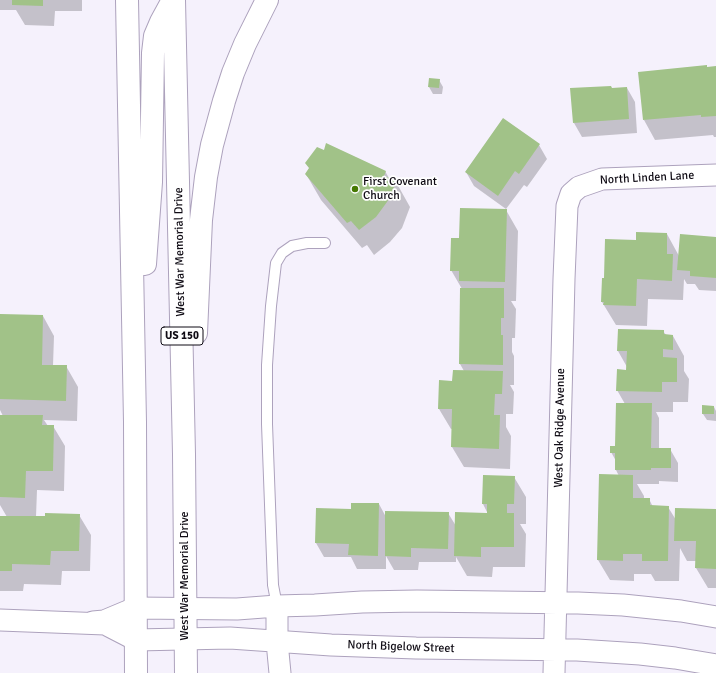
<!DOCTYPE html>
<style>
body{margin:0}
canvas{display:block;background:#f5f1fc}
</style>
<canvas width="716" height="673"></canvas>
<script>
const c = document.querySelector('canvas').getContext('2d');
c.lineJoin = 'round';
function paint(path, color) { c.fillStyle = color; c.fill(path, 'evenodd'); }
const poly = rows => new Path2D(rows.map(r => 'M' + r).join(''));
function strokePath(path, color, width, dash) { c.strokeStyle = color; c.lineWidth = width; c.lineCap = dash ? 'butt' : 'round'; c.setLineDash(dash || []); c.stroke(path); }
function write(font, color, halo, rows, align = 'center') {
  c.font = font + ' Signika,sans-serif'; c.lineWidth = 3.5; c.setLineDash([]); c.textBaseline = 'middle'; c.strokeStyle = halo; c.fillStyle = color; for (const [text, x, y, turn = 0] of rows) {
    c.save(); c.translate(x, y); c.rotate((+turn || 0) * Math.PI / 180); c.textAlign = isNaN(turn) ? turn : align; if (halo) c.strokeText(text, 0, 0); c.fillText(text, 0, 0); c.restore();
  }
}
const shadow = poly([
 [0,0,82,0,82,11,55,11,54,26,25,25,16,10,0,10],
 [716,67,716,137,714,137,713,135,655,140,644,120,707,68],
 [439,80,443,87,442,94,433,94,429,87],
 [627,88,635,102,637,133,582,137,574,123,612,89],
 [539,145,547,159,527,187,524,185,506,209,474,186,466,172],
 [306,163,385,171,390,180,396,182,410,207,402,228,390,242,374,255,367,245,362,248,321,200,306,174,310,169],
 [506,210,518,231,516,301,511,301,516,309,515,338,512,338,512,352,514,356,514,385,510,385,514,392,513,414,506,414,506,427,511,436,510,469,464,467,452,447,453,429,451,429,439,409,453,382,464,371,460,364,461,289,462,289,451,270,460,239],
 [667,234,679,256,716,238,716,291,699,290,695,284,687,284,684,279,683,300,648,299,647,326,616,325,602,302,605,279,637,241],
 [0,315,43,316,54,336,53,366,66,366,78,387,77,421,44,420,48,426,53,426,65,446,64,491,37,490,36,517,79,515,91,535,90,571,62,571,61,585,24,584,23,591,0,591,0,517,7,517,0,505,0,416,3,416,0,410],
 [663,331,666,335,673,336,684,356,684,371,689,379,688,402,673,402,673,412,656,412,659,418,659,449,670,449,678,463,678,482,659,481,659,484,637,484,644,496,644,499,649,499,653,507,668,507,676,520,716,510,716,588,708,588,696,568,696,561,687,561,680,548,679,581,655,581,651,574,634,574,634,581,610,580,598,560,619,476,616,470,616,461,611,452,616,447,625,404,617,390,627,371,627,367,618,351],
 [714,407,716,411,716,421,707,420,703,414],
 [514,477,526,497,526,524,520,524,526,534,525,567,493,567,492,577,467,576,456,557,456,562,419,562,418,570,394,570,386,556,386,569,357,569,351,557,324,557,316,543,317,509,352,510,379,504,386,517,448,513,456,526,488,514,483,504]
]);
const building = poly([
 [12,0,43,0,43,6,12,5],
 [707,65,707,67,716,66,716,116,701,117,701,115,643,120,638,72],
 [429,78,440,79,439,88,428,87],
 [611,86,612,88,627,87,629,119,573,123,570,88],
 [503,118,540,144,519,174,515,171,498,196,465,172],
 [326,143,386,171,384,176,397,181,387,202,376,217,359,230,351,221,347,223,305,174,309,168,305,163,317,147,324,150],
 [460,208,507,209,505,282,459,281,459,271,450,271,451,238,459,238],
 [636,232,667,233,667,254,673,254,672,281,637,279,636,306,603,305,604,302,601,302,602,278,604,278,605,239,636,240],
 [680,234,716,237,716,278,690,276,690,271,677,270],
 [460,288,504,288,504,318,501,318,501,335,503,335,503,365,459,364],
 [0,314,43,315,42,365,67,365,66,401,0,399],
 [618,329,664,330,664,334,673,335,673,350,663,349,663,357,677,358,677,382,662,382,662,392,616,391,617,369,626,370,627,351,617,351],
 [453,370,503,371,502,394,495,394,494,415,500,415,499,449,451,447,452,409,438,409,439,380,452,381],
 [616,403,652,403,651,448,671,448,671,468,651,468,651,470,615,470,615,453,610,453,610,446,615,446],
 [702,405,714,406,714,414,702,414],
 [0,415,43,415,42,425,54,425,53,471,26,471,25,498,0,497],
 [599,474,633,475,633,498,650,498,650,505,669,506,668,561,642,561,642,554,623,554,623,561,597,560],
 [483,475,515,476,514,504,507,504,507,513,514,513,514,547,481,547,481,557,454,556,455,512,487,513,487,504,482,504],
 [351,503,379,503,378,556,348,555,349,544,315,543,316,508,351,509],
 [675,508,716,509,716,569,695,568,696,541,674,541],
 [385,511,449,512,448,549,411,548,411,557,385,556],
 [45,513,80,514,79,551,51,551,50,565,12,564,12,571,0,571,0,516,45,516]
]);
const service = poly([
 [277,606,273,585,267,424,267,365,271,306,276,263,282,253,292,246,307,243,325,243]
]);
const minor = poly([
 [277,606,277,642,280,673],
 [0,620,105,624,136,640,230,638,331,645,416,648,577,650,640,654,675,658,716,665],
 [93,622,104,621,135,608,237,609,277,606,315,605,362,602,417,601,578,603,623,605,681,611,716,617],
 [554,673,564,279,567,206,571,194,579,187,602,179,716,175]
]);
const trunk = poly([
 [127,0,135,422,136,673],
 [174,0,184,454,186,673],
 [145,264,151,182,153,53,155,36,161,22,173,0],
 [196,333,201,220,206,177,212,145,224,101,233,73,245,44,267,0]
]);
const markers = [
 [355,189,4,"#467902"]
];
const shields = [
 [182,336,42]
];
const shieldNames = [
 ["US 150",182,336]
];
const streetNames = [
 ["North Linden Lane",647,178,-3],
 ["West War Memorial Drive",180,252,-91],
 ["West Oak Ridge Avenue",560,428,-89],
 ["West War Memorial Drive",185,576,-90],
 ["North Bigelow Street",401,647,2]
];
const poiNames = [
 ["First Covenant",363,182],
 ["Church",363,196]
];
paint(shadow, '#0003');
paint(building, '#a1c288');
strokePath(service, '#ada2bd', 12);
strokePath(minor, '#ada2bd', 23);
strokePath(trunk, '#ada2bd', 24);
strokePath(service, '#fff', 10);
strokePath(minor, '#fff', 21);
strokePath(trunk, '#fff', 22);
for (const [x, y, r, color] of markers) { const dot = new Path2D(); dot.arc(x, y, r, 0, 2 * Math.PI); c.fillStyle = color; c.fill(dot); strokePath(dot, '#fff', 1.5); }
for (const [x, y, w] of shields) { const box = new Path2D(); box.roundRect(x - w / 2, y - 9, w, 18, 3); c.fillStyle = '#fff'; c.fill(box); strokePath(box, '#0f0b14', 1); }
write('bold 11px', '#0f0b14', null, shieldNames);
write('12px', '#0f0b14', '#fff', streetNames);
write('12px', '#0f0b14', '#fff', poiNames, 'left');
</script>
